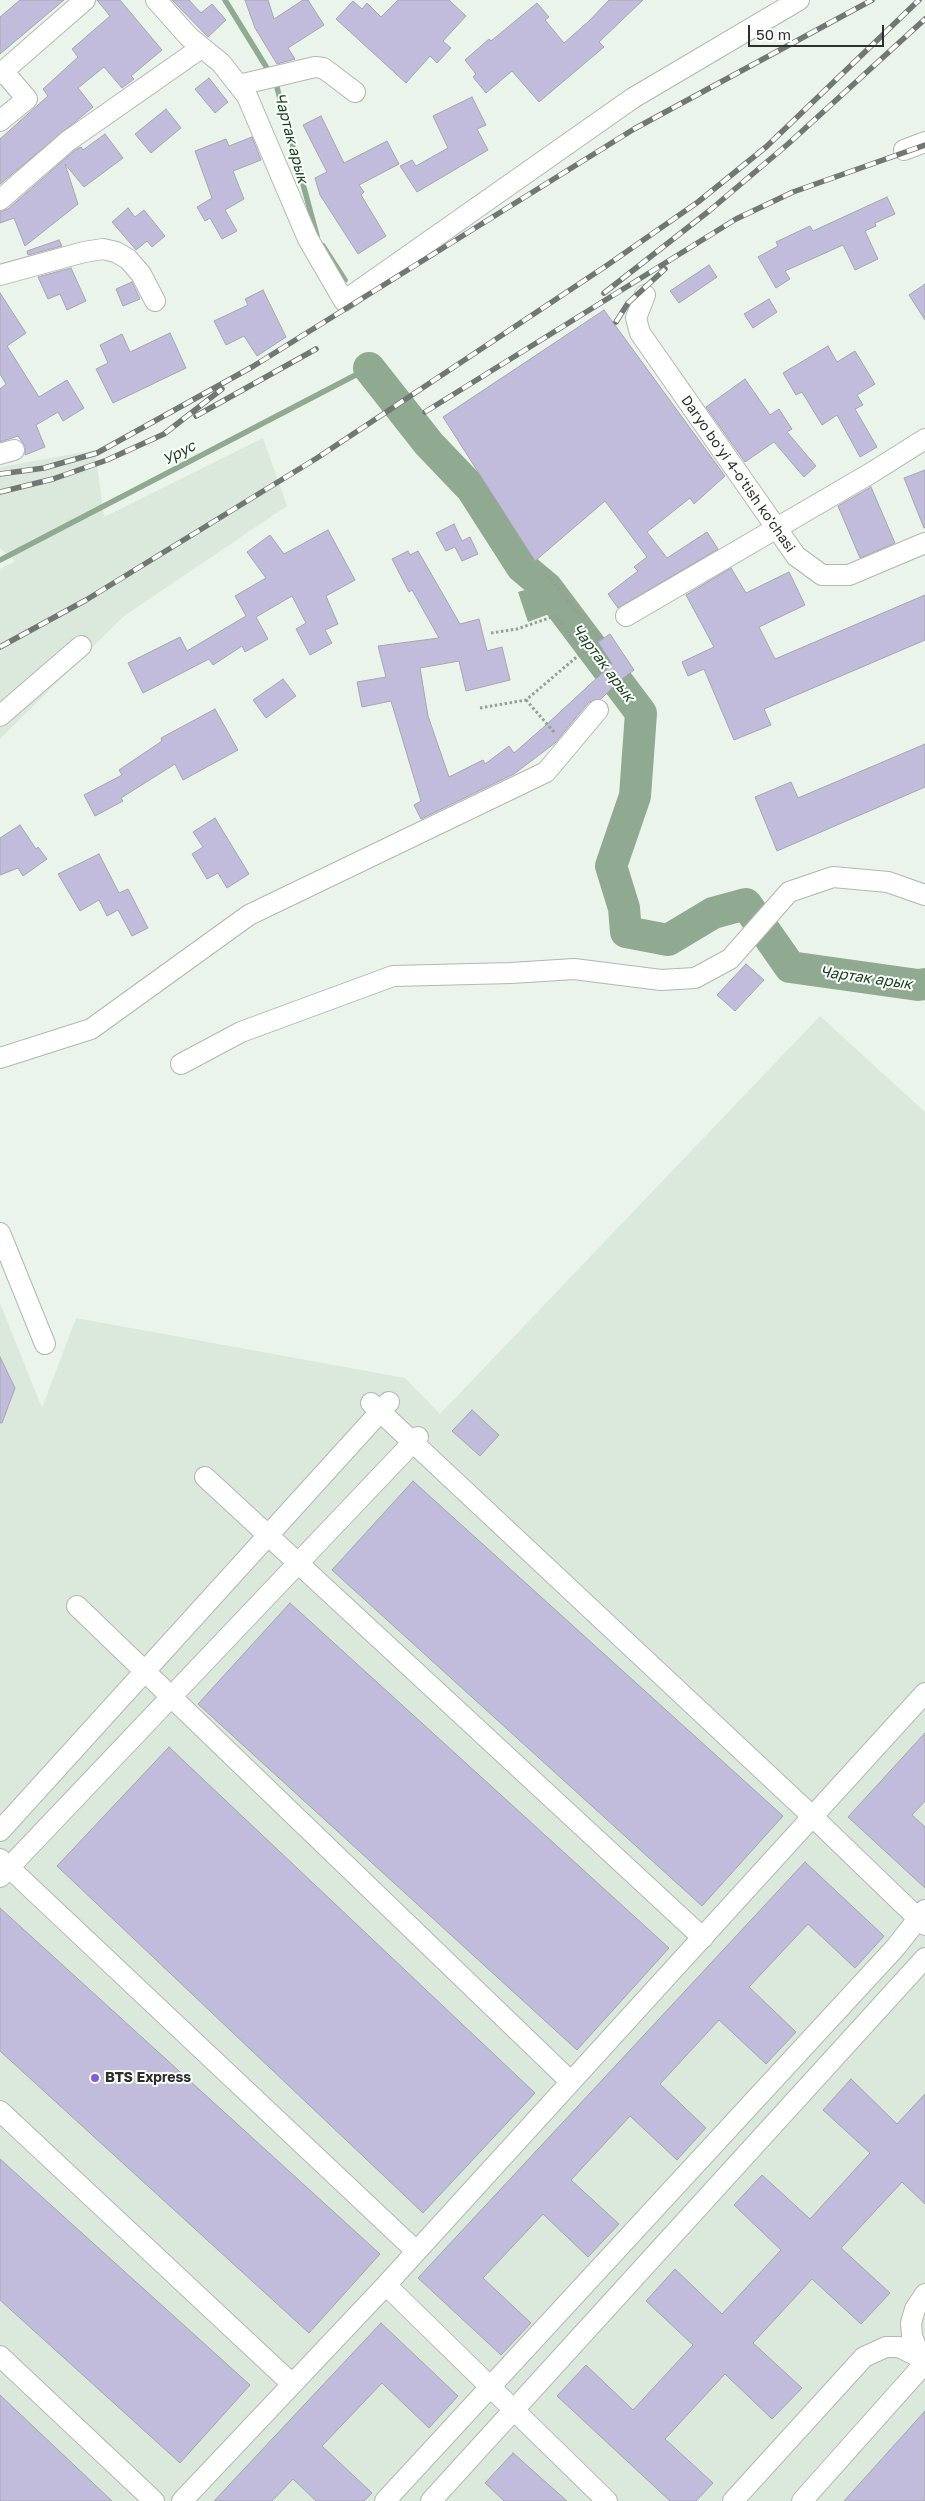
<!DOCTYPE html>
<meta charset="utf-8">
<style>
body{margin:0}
#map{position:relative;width:925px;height:2501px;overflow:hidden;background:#ebf4eb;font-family:"Golos Text",sans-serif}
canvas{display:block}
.scale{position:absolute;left:748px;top:25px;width:136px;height:22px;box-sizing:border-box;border:2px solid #2c302d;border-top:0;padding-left:6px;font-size:15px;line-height:18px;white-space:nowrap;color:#2c302d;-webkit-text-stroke:4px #fdfffd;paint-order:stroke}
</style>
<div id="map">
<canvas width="925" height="2501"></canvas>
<div class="scale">50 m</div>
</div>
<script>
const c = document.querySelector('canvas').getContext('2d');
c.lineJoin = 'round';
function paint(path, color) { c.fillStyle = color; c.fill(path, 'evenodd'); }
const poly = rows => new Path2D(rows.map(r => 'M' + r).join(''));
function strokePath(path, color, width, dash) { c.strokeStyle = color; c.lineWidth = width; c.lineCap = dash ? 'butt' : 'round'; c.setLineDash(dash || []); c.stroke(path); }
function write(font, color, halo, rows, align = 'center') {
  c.font = font + ' "Golos Text",sans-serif'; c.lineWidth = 4; c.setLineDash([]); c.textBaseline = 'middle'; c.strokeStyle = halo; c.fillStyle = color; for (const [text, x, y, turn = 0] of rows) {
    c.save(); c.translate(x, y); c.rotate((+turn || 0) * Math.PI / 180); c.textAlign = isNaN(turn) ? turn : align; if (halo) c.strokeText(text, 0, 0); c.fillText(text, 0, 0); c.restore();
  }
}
const built = poly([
 [263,438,287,506,124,616,0,739,0,569,15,561,0,548,0,467,95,450,104,517],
 [820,1016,925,1112,925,2501,0,2501,0,1303,42,1408,76,1318,405,1378,440,1414]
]);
const water = poly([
 [525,590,542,597,552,613,528,622,518,592]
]);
const stream = poly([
 [225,0,270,73],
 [275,80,317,236],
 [323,246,345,280],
 [0,560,369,368,364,357]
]);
const river = poly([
 [369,368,429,444,472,489,522,567,547,588,641,713,635,796,611,866,624,908,626,932,668,940,713,913,746,904,790,967,918,985,925,984]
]);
const building = poly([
 [20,0,64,0,0,54,0,17,20,0],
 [97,0,120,0,162,50,131,76,134,79,122,88,104,67,78,88,93,107,0,184,0,139,48,96,43,89,78,57,72,49,110,16,97,0],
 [172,0,189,0,201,13,212,4,226,20,208,37,172,0],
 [245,0,268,0,274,19,303,0,308,0,324,25,288,48,295,59,277,64,255,28,245,0],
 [398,0,449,0,466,16,443,41,451,48,437,63,430,56,406,83,336,19,353,1,362,9,367,3,381,17,398,0],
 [609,0,643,0,599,42,604,47,539,102,512,71,486,93,473,77,476,74,465,60,489,39,491,41,537,3,549,17,545,20,564,43,589,21,609,0],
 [209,78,228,102,215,113,195,89,209,78],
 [472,97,486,125,477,129,488,150,417,192,400,166,412,160,416,166,448,148,433,116,472,97],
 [166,109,181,128,151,153,135,134,166,109],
 [321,116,344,163,387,141,399,164,359,185,364,192,361,195,367,205,386,236,358,254,320,195,315,178,327,172,303,125,321,116],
 [105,134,123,158,84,187,65,164,78,204,25,246,14,218,0,223,0,212,8,209,75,150,81,147,83,150,105,134],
 [252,137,261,160,233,171,244,199,225,210,237,231,222,239,210,218,205,221,197,207,212,198,195,151,226,139,229,146,252,137],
 [887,197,895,214,875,223,876,226,865,231,878,259,855,270,843,245,785,271,790,279,776,288,758,257,778,246,776,242,810,226,813,231,887,197],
 [128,208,135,217,144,210,165,236,152,247,147,241,136,250,112,222,128,208],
 [59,240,62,246,28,255,27,251,59,240],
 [709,265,717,277,679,303,670,291,709,265],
 [71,268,86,301,67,310,60,294,48,299,38,277,71,268],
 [132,282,140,299,123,306,116,289,132,282],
 [925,284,925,320,909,295,925,284],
 [263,290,286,337,257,356,244,336,226,345,214,321,248,305,245,299,263,290],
 [0,293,26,333,7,346,39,397,67,380,84,408,63,421,58,412,36,425,45,447,25,455,25,446,18,436,0,442,0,389,6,384,0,374,0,293],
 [769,299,777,312,753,328,744,314,769,299],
 [604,310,725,476,694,504,690,498,647,532,667,558,707,532,718,549,618,608,608,594,638,571,634,567,647,557,605,501,535,561,443,417,604,310],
 [170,333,186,368,113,403,96,369,108,363,100,345,122,334,130,352,170,333],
 [828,346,837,362,855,351,875,384,857,395,863,405,855,409,877,447,860,457,837,415,822,425,802,392,796,395,783,373,828,346],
 [745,379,770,415,779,409,792,429,787,432,816,466,804,477,774,442,745,462,706,407,745,379],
 [925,470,925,528,924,528,904,478,925,470],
 [871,487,895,543,860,558,838,506,871,487],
 [454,524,462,541,470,537,478,554,462,561,455,547,446,551,436,533,454,524],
 [328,530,355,580,326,596,338,624,325,630,332,643,310,655,296,629,306,623,292,596,256,617,268,639,245,652,242,646,213,665,209,659,143,693,128,663,180,637,187,651,246,616,235,596,266,578,247,552,270,535,284,554,328,530],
 [408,551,410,555,418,551,460,624,479,619,487,651,502,647,510,680,466,691,459,661,420,668,428,716,449,777,483,760,485,764,509,746,514,753,546,725,612,664,598,642,610,634,634,670,618,682,601,699,589,702,555,743,514,774,421,819,414,805,421,801,391,701,362,707,357,682,386,677,378,646,439,638,412,590,409,592,392,559,408,551],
 [731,568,746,593,789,572,805,605,759,627,775,659,925,595,925,640,764,709,771,725,734,740,704,669,688,676,682,662,714,647,686,595,731,568],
 [283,679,296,696,266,718,253,700,283,679],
 [215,709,238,750,183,780,175,764,121,798,123,801,95,816,84,795,122,775,119,770,162,741,161,738,215,709],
 [925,744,925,787,777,851,755,797,791,782,798,798,925,744],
 [215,818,249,874,227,888,218,873,207,879,192,854,203,847,193,832,215,818],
 [20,825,36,849,38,847,47,859,23,876,18,868,0,875,0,838,20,825],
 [99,854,119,893,128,889,148,928,132,936,118,910,107,916,99,900,80,911,58,874,99,854],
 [746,964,764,980,735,1011,717,995,746,964],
 [0,1357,15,1388,2,1423,0,1423,0,1357],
 [472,1410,499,1435,480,1456,452,1431,472,1410],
 [413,1481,783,1816,702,1906,332,1570,413,1481],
 [290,1603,669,1948,577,2050,198,1704,290,1603],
 [925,1733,925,1801,912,1815,925,1827,925,1888,848,1817,925,1733],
 [169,1747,535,2093,423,2213,57,1866,169,1747],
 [805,1862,884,1936,855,1968,808,1924,749,1987,796,2032,766,2064,719,2020,660,2084,706,2128,677,2160,630,2116,571,2180,619,2224,588,2257,543,2214,483,2278,531,2323,501,2355,418,2278,805,1862],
 [0,1908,380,2254,309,2333,0,2051,0,1908],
 [851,2079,897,2124,925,2094,925,2204,902,2182,841,2248,890,2293,861,2324,812,2279,753,2343,802,2388,772,2419,725,2374,665,2439,713,2483,696,2501,670,2501,557,2396,586,2365,633,2410,693,2345,646,2301,675,2269,722,2314,781,2250,734,2205,762,2175,810,2219,870,2153,823,2110,851,2079],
 [0,2159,250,2385,180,2463,0,2300,0,2159],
 [381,2323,458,2396,429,2428,382,2383,322,2446,372,2493,364,2501,316,2501,293,2479,272,2501,214,2501,381,2323],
 [0,2395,112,2501,0,2501,0,2395],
 [925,2411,925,2501,844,2501,925,2411],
 [513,2453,567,2501,504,2501,485,2483,513,2453]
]);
const path = poly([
 [491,633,517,629,555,616,582,652],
 [526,700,555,733],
 [480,708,526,700,599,638,546,574]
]);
const minor = poly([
 [156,0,189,37,221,63,247,96,308,239,344,301,633,98,799,0],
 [0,74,85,0],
 [239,85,315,67,323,68,330,73,355,92],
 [0,121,27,99,3,71],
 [904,150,925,142],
 [0,200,68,141,201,48],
 [0,275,84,252,103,249,116,252,128,259,141,274,155,301],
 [645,295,636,318,640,333,796,556,822,575,849,575,925,543],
 [0,454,14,450],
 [626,616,871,473,925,439],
 [0,716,81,646],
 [0,1058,91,1029,249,915,546,772,598,710],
 [181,1064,241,1032,393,976,511,973,574,969,661,980,695,978,730,959,789,892,833,877,888,882,925,895],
 [0,1233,45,1344],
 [371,1403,813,1817,925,1925],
 [205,1477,703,1938],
 [77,1606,571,2082],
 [0,1831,389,1402],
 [0,1859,416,2251],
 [0,1877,418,1437],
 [0,2111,292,2384],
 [386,2285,607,2501],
 [925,2294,915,2309,911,2323,912,2336,917,2349,925,2358],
 [0,2356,154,2501],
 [182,2501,386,2285,925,1693],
 [385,2501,895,1948,925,1910],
 [431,2501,925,1958],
 [733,2501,864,2357,886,2347,899,2347,925,2360],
 [802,2501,925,2363]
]);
const rail = poly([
 [604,293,709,211,788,144,925,19],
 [616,322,628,303,665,269],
 [425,412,736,219,793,192,925,145],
 [196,416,316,349],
 [0,474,44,468,97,453,252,367,634,129,872,0],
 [0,492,53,479,107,460,164,434,222,389],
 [0,647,86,600,317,458,606,266,698,202,766,147,919,0]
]);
const markers = [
 [95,2078,5,"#825dd7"]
];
const streetNames = [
 ["Daryo bo'yi 4-o'tish ko'chasi",738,474,55]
];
const poiNames = [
 ["BTS Express",105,2078]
];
const waterNames = [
 ["Чартак арык",291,138,75],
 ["Урус",179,453,-28],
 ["Чартак арык",603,663,53],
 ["Чартак арык",866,978,8]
];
paint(built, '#dae9db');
paint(water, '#90a991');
strokePath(stream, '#90a991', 5.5);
strokePath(river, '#90a991', 32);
paint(building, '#c2bcdc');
strokePath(building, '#a6a5ae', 1);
strokePath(minor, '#b0b8b1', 22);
strokePath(path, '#989e98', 3, [2.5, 2.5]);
strokePath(minor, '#fff', 20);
strokePath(rail, '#717772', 5.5);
strokePath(rail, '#fdfffd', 4, [11]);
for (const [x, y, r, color] of markers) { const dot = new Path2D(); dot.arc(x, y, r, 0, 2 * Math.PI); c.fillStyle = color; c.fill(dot); strokePath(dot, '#fdfffd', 2); }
write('14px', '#2c302d', '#fdfffd', streetNames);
write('bold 14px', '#2c302d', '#fdfffd', poiNames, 'left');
write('italic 15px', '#1a4320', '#fdfffd', waterNames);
</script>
